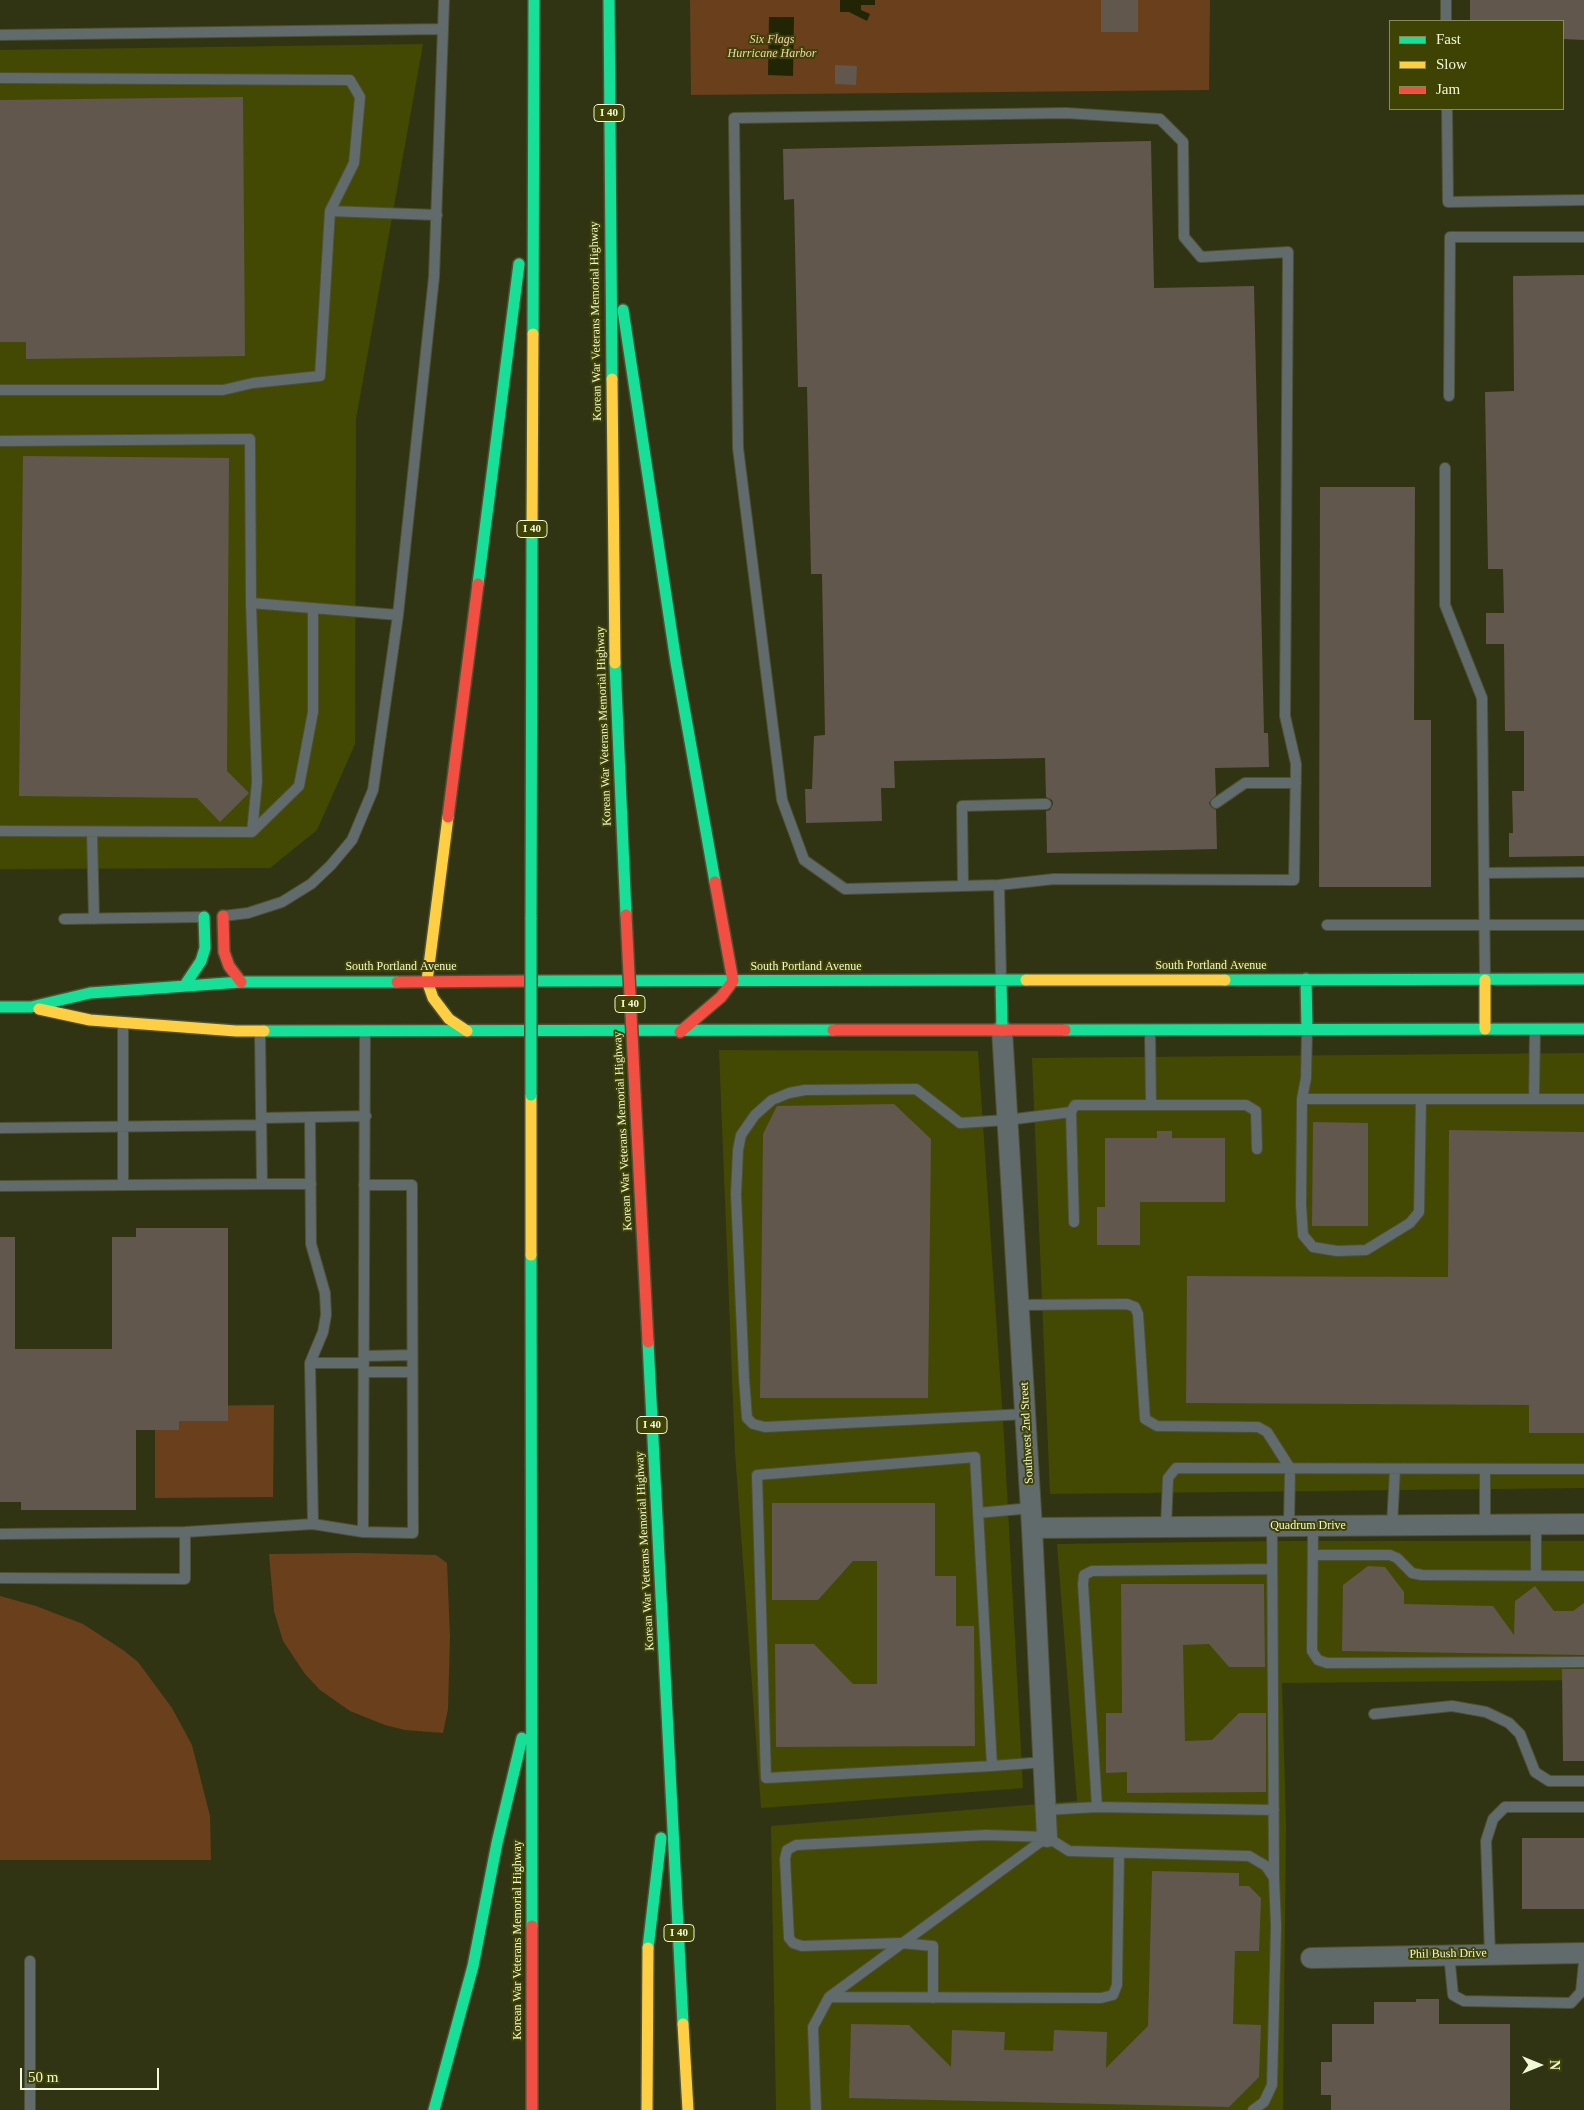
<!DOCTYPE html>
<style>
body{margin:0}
#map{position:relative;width:1584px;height:2110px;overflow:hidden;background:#313412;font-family:Georgia,serif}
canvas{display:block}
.legend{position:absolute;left:1389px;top:20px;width:175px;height:90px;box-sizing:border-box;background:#3e4303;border:1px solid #868b58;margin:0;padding:6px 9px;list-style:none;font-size:15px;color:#f2f7d8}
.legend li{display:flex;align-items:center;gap:10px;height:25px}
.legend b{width:25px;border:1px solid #868b58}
.north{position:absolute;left:1514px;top:2040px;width:50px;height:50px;-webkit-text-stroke:4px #3e4303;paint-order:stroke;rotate:90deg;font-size:14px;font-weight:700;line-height:20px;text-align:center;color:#f2f7d8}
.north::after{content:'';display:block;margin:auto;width:18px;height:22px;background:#f2f7d8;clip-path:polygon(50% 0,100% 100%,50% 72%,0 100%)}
.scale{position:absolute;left:20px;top:2068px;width:139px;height:22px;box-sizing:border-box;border:2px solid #f2f7d8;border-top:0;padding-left:6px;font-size:15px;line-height:18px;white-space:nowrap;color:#f2f7d8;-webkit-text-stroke:4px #3e4303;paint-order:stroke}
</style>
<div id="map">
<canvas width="1584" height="2110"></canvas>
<ul class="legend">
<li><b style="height:6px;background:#16e098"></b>Fast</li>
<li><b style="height:6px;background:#ffcf43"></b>Slow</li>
<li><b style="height:6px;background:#f24e42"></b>Jam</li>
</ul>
<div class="north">N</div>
<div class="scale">50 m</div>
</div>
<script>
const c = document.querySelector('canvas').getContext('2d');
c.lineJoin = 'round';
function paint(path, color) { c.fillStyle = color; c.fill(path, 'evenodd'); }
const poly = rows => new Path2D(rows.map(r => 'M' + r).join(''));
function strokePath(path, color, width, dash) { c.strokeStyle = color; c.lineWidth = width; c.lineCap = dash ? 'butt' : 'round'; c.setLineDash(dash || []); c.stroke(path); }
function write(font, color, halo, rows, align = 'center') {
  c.font = font + ' Georgia,serif'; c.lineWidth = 4; c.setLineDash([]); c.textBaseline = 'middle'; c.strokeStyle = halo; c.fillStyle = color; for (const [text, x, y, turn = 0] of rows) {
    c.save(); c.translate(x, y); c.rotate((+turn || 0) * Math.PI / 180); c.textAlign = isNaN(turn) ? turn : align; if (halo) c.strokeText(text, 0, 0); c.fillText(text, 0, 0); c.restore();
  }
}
const built = poly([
 [423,44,356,419,355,744,317,830,270,868,0,869,0,50],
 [719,1050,978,1051,1004,1436,1023,1788,761,1808,735,1452],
 [1584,1053,1584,1488,1050,1494,1032,1058],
 [1278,1541,1584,1541,1584,1680,1282,1683,1286,1824,1283,2110,776,2110,771,1826,1077,1801,1057,1544]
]);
const green = poly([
 [690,0,1210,0,1209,90,691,95],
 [274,1405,273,1497,155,1498,155,1406],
 [359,1553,436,1555,447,1563,450,1637,448,1709,443,1733,405,1730,385,1725,350,1711,320,1690,305,1674,283,1641,274,1611,269,1554],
 [0,1596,36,1606,83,1624,123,1650,138,1662,172,1708,192,1745,210,1816,211,1860,0,1860]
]);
const water = poly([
 [840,0,875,0,875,5,861,5,861,10,870,14,867,21,849,12,840,12],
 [769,17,794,17,793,76,768,75]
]);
const building = poly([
 [1101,0,1138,0,1138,32,1101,32],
 [1470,0,1584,0,1584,40,1563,39,1563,21,1470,21],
 [835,65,857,66,856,85,835,84],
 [243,97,245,356,26,359,26,342,0,342,0,100],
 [1151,141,1154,288,1254,286,1264,733,1268,733,1269,767,1215,768,1216,795,1209,803,1211,807,1216,810,1217,849,1047,853,1046,811,1050,810,1053,804,1052,800,1046,797,1045,758,894,761,895,788,881,788,882,821,806,823,805,789,812,789,814,736,825,735,822,574,811,574,807,387,798,387,794,199,784,200,783,149],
 [1584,275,1584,856,1509,857,1509,833,1513,833,1512,791,1524,791,1524,731,1505,731,1504,644,1486,644,1486,613,1504,613,1503,569,1488,569,1485,392,1514,391,1513,276],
 [23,456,229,458,227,771,249,793,220,822,197,798,19,796],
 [1320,487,1415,487,1414,720,1431,720,1431,887,1319,887],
 [894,1104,931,1139,928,1398,760,1398,763,1134,777,1106],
 [1313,1122,1368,1123,1368,1226,1312,1226],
 [1449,1130,1584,1132,1584,1433,1529,1433,1529,1405,1186,1403,1187,1276,1448,1277],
 [1157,1131,1172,1131,1172,1138,1225,1138,1225,1202,1140,1202,1140,1245,1097,1245,1097,1207,1105,1207,1105,1138,1157,1138],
 [136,1228,228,1228,228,1421,179,1421,179,1430,136,1430,136,1510,21,1510,21,1502,0,1502,0,1237,15,1237,15,1349,112,1349,112,1237,136,1237],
 [772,1503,935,1503,935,1576,956,1576,956,1626,974,1626,975,1746,776,1747,775,1644,814,1644,853,1684,877,1684,877,1561,853,1561,818,1600,772,1600],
 [1368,1566,1385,1567,1404,1592,1404,1604,1493,1606,1514,1635,1515,1601,1535,1586,1554,1611,1573,1611,1584,1603,1584,1655,1342,1651,1343,1585],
 [1121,1584,1264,1584,1265,1667,1229,1667,1209,1644,1183,1645,1185,1741,1212,1740,1239,1713,1266,1713,1266,1792,1127,1793,1127,1772,1106,1773,1106,1713,1122,1713],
 [1562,1669,1584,1669,1584,1761,1563,1761],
 [1522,1838,1584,1838,1584,1909,1522,1909],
 [1152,1871,1239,1873,1239,1886,1249,1886,1261,1898,1259,1951,1235,1951,1233,2024,1261,2025,1259,2077,1229,2107,849,2098,851,2024,909,2025,951,2067,952,2030,1005,2032,1004,2050,1053,2051,1054,2030,1107,2032,1106,2068,1148,2026],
 [1416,1999,1439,1999,1439,2024,1510,2024,1510,2110,1331,2110,1331,2095,1321,2095,1321,2062,1332,2062,1332,2024,1374,2024,1374,2002,1416,2002]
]);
const lane = poly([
 [1446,0,1446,21],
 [0,35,442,29],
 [0,78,350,80,360,97,354,163,330,211],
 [1447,109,1448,202,1584,200],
 [1066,113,1160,119,1183,142,1184,237,1201,257,1288,252,1285,716,1296,764,1294,880,1054,879,999,885,845,889,804,860,782,800,738,448,734,118,1066,113],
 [0,390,223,390,253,383,320,376,330,211,437,215],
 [1449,396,1450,237,1584,237],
 [0,441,250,439,251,603,398,615],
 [1445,468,1445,605,1482,698,1485,979],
 [251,603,257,782,252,832],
 [1216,803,1245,783,1296,783],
 [0,831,252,832,299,786,313,712,313,608],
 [92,832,94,919],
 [1485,873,1584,872],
 [999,885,1001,979],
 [963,886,962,806,1046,804],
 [223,916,248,913,282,902,311,884,331,865,352,840,373,790,398,615,434,277,444,0],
 [64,919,203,917],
 [1327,925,1584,925],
 [123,1024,123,1184],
 [1307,1030,1306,1078,1302,1099,1301,1205,1303,1235,1313,1247,1337,1251,1366,1250,1410,1223,1419,1212,1421,1099],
 [1150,1031,1151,1105],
 [1302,1099,1584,1099],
 [1534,1099,1535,1030],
 [310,1117,311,1244,325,1293,326,1315,323,1332,310,1363,313,1524],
 [261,1118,366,1116],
 [0,1128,261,1125],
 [262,1184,311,1184],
 [0,1186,262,1184,260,1032],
 [1074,1222,1071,1112,1075,1105,1246,1105,1256,1111,1257,1149],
 [1019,1305,1127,1304,1135,1307,1138,1314,1145,1419,1157,1426,1258,1427,1267,1432,1290,1468,1289,1526],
 [364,1356,412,1355],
 [310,1363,364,1363],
 [364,1372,412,1372],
 [1026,1414,765,1427,753,1424,747,1418,744,1378,736,1194,738,1150,741,1135,755,1115,772,1100,789,1093,805,1090,916,1089,960,1123,1007,1120,1071,1112],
 [978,1513,1031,1508],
 [1485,1524,1485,1469],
 [1392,1525,1395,1469],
 [1272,1526,1274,1878],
 [1313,1526,1312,1651,1318,1660,1327,1663,1584,1662],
 [1166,1527,1168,1478,1176,1468,1584,1469],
 [363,1532,413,1533,412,1185,364,1185],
 [0,1534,185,1532,313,1524,363,1532,365,1032],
 [1313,1555,1390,1555,1397,1558,1412,1573,1422,1575,1584,1576],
 [1272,1569,1092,1571,1084,1575,1083,1584,1097,1807,1274,1810],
 [1536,1575,1536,1524],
 [0,1578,185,1579,185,1532],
 [1374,1714,1452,1706,1486,1712,1509,1723,1520,1734,1535,1772,1549,1781,1584,1781],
 [992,1766,975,1457,757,1475,766,1778,992,1766,1045,1762],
 [1046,1810,1097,1807],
 [1449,1954,1453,1995,1464,2001,1571,2003,1581,1992,1584,1962],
 [1490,1954,1486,1841,1493,1819,1505,1807,1584,1807],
 [829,1997,1101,1998,1113,1995,1117,1985,1119,1853],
 [933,1998,933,1946,901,1943,802,1946,793,1943,789,1938,785,1859,787,1850,796,1845,986,1835,1047,1837,1069,1851,1249,1856,1266,1866,1274,1878,1276,1926,1272,2085,1264,2102,1253,2110],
 [30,2110,30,1961],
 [816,2110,813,2027,829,1997,1047,1837]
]);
const street = poly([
 [1002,1030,1032,1528,1047,1837],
 [1032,1528,1584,1524],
 [1311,1958,1584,1953]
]);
const fast = poly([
 [609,0,612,379],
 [623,310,676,662,715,882],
 [533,334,534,0],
 [478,584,519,264],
 [615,663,626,915],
 [531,919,532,533],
 [1306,979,1307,1029],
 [1001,980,1002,1030],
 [1225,980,1584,979],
 [533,981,1026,980],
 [185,985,201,961,205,948,204,917],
 [0,1007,31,1007,90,993,241,982,397,982],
 [1065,1030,1584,1029],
 [264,1031,833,1030],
 [531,1255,532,1926],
 [648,1342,683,2024],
 [648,1948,661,1838],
 [434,2110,473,1966,497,1843,522,1738]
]);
const slow = poly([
 [612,379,615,663],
 [532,533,533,334],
 [448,817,427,981,433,998,449,1019,467,1031],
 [1026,980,1225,980],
 [1485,980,1485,1029],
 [39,1009,90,1020,236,1031,264,1031],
 [531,1095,531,1255],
 [683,2024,688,2110],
 [647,2110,648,1948]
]);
const jam = poly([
 [448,817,478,584],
 [223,916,224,952,229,966,241,982],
 [397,982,533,981],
 [833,1030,1065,1030],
 [680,1032,721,997,733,981,715,882],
 [635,1094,648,1342],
 [532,1926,532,2110]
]);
const fastBridge = poly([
 [531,919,531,1095]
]);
const jamBridge = poly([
 [626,915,635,1094]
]);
const shields = [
 [609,113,30],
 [532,529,30],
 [630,1004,30],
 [652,1425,30],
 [679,1933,30]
];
const shieldNames = [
 ["I 40",609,113],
 ["I 40",532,529],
 ["I 40",630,1004],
 ["I 40",652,1425],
 ["I 40",679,1933]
];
const parkNames = [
 ["Six Flags",772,40],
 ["Hurricane Harbor",772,54]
];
const streetNames = [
 ["Korean War Veterans Memorial Highway",596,321,-91],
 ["Korean War Veterans Memorial Highway",604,726,-92],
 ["South Portland Avenue",1211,966],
 ["South Portland Avenue",401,967],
 ["South Portland Avenue",806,967],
 ["Korean War Veterans Memorial Highway",623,1131,-93],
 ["Southwest 2nd Street",1027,1433,-93],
 ["Quadrum Drive",1308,1526],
 ["Korean War Veterans Memorial Highway",645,1551,-93],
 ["Korean War Veterans Memorial Highway",518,1940,-90],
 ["Phil Bush Drive",1448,1954,-1]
];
paint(built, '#434902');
paint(green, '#6a3f1b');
paint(water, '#222503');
paint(building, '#61574c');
strokePath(lane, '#4d5134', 12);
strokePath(street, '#4d5134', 22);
strokePath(fast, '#4d5134', 14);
strokePath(slow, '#4d5134', 14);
strokePath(jam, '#4d5134', 14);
strokePath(lane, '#626b6b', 10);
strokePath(street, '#626b6b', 20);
strokePath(fast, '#16e098', 11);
strokePath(slow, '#ffcf43', 11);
strokePath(jam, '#f24e42', 11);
strokePath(fastBridge, '#4d5134', 14, []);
strokePath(jamBridge, '#4d5134', 14, []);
strokePath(fastBridge, '#16e098', 11);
strokePath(jamBridge, '#f24e42', 11);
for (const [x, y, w] of shields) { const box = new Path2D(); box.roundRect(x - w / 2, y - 8.5, w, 17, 4); c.fillStyle = '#3e4303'; c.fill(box); strokePath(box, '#f2f7d8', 1); }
write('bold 11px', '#f2f7d8', null, shieldNames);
write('italic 12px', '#f4d2bc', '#3e4303', parkNames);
write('12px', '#f2f7d8', '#3e4303', streetNames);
</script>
